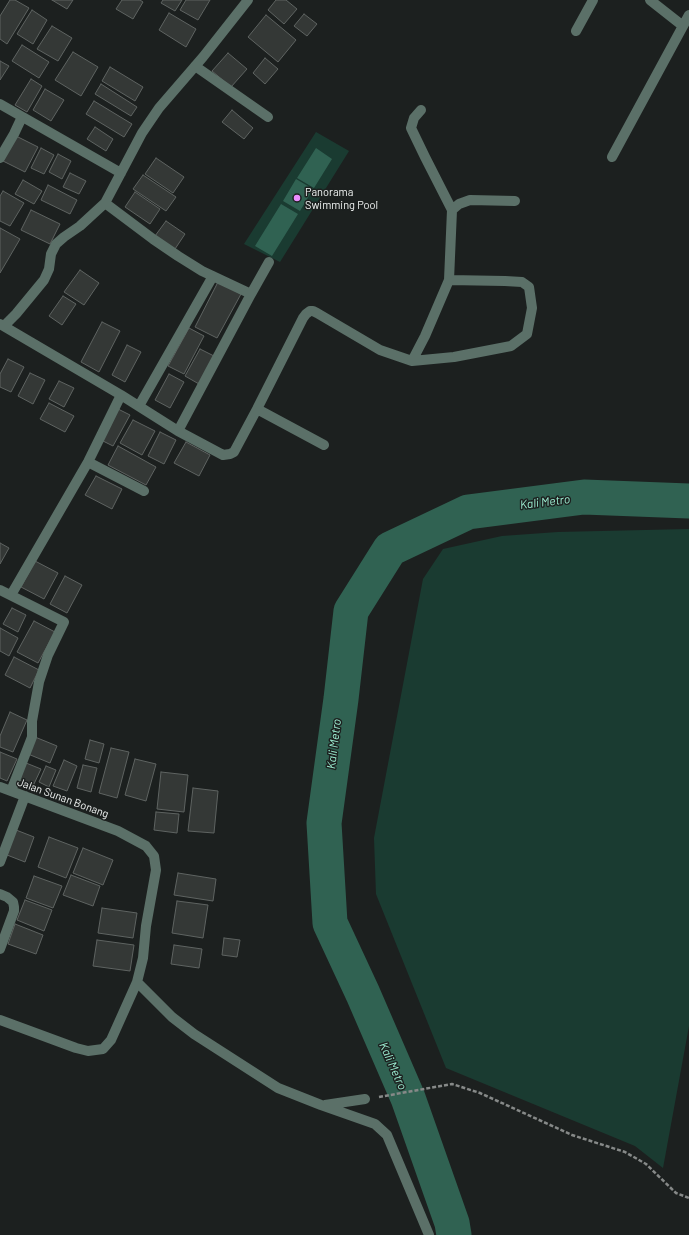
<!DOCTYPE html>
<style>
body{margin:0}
canvas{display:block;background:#1c201f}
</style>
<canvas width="689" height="1235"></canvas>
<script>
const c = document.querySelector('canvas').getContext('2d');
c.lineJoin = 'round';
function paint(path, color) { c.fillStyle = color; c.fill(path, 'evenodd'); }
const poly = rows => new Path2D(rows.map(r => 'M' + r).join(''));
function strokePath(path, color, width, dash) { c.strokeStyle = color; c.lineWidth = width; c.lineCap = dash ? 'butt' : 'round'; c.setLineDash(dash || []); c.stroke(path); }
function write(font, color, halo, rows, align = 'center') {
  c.font = font + ' Barlow,sans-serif'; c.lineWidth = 3; c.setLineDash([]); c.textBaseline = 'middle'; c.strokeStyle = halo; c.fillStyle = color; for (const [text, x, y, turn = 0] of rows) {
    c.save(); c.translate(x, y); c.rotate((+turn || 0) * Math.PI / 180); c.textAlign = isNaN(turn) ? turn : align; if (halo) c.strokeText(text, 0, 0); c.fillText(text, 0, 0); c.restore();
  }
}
const green = poly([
 [316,132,349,151,280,262,244,244],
 [689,529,689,1026,663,1168,635,1146,446,1068,376,894,374,838,423,579,443,549,502,536,558,532]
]);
const water = poly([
 [316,148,332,159,314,188,297,178],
 [296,179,313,189,300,211,283,201],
 [281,204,298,214,272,256,255,246]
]);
const river = poly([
 [454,1235,452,1223,408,1098,363,994,330,923,324,823,341,699,351,611,390,549,468,512,584,497,689,501]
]);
const building = poly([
 [10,0,15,0,29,8,7,44,0,39,0,16,10,0],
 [52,0,73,0,67,9,52,0],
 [122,0,140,0,143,2,133,19,116,9,122,0],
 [163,0,182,0,175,11,161,3,163,0],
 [186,0,210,0,198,20,180,10,186,0],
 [276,0,286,0,297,9,284,24,268,10,276,0],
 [32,10,47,20,33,44,17,34,32,10],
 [169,13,196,29,186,47,159,30,169,13],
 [304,14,317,24,307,36,294,26,304,14],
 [266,15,296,40,278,62,248,37,266,15],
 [52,26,72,38,58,61,37,49,52,26],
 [22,45,49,62,39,78,12,61,22,45],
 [73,52,98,67,81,96,55,80,73,52],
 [228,53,247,69,231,87,212,71,228,53],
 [265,58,278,69,265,84,253,73,265,58],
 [0,61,9,66,0,80,0,61],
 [110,67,143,87,135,101,102,81,110,67],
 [31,79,42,86,27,112,15,105,31,79],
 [101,84,137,107,131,116,95,94,101,84],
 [45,89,64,100,51,121,33,110,45,89],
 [94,101,132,124,124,137,86,114,94,101],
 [232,110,253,128,244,139,222,122,232,110],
 [95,127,113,139,106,151,87,139,95,127],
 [16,136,38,147,25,172,3,161,16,136],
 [41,148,54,155,44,174,31,168,41,148],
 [58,154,71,161,62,179,49,172,58,154],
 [156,158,184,177,173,193,145,174,156,158],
 [70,173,86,181,79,194,63,187,70,173],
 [143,175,176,197,166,211,133,189,143,175],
 [23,180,42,191,34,204,15,194,23,180],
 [48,185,77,200,70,214,41,200,48,185],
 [3,191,24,203,10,226,0,221,0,196,3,191],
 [135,192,160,209,150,224,125,207,135,192],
 [31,210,60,224,50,244,21,230,31,210],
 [166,221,185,234,175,249,155,236,166,221],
 [0,228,20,239,0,273,0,228],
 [80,270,99,283,84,305,64,292,80,270],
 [218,282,241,294,217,338,195,327,218,282],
 [63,296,76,304,62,325,49,316,63,296],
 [102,322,120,331,99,372,81,362,102,322],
 [189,328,204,336,184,374,168,366,189,328],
 [127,345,141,352,125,382,112,375,127,345],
 [200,349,214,356,199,384,185,376,200,349],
 [8,359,24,367,11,392,0,387,0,374,8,359],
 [30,373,45,380,33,404,18,396,30,373],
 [169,374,184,382,170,408,155,400,169,374],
 [59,381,74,388,64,407,49,399,59,381],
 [49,403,74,416,65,432,40,419,49,403],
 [118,409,130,415,113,446,101,440,118,409],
 [133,420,155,431,142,455,120,443,133,420],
 [160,432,176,440,164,464,148,456,160,432],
 [186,442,210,455,199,476,174,463,186,442],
 [118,446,156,467,146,485,108,465,118,446],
 [96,476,122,489,112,509,85,495,96,476],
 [0,543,9,548,0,564,0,543],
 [35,561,58,573,44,599,21,587,35,561],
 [65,576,82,585,67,613,50,604,65,576],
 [12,608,26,615,18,632,3,624,12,608],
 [34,621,55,632,38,663,17,652,34,621],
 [0,628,18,638,9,656,0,651,0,628],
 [14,657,39,670,30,688,5,675,14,657],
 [10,712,27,720,13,752,0,747,0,736,10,712],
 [35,737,57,746,50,763,28,754,35,737],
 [90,740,104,744,99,763,85,759,90,740],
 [111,748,129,752,117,798,99,793,111,748],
 [0,752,17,759,7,781,0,778,0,752],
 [135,759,156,764,146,801,125,795,135,759],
 [64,760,77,766,67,791,53,786,64,760],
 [26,763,41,769,33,786,19,780,26,763],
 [83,765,97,768,91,792,77,788,83,765],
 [46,766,56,770,49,787,39,782,46,766],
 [161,772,188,775,184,812,157,809,161,772],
 [193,788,218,791,214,833,188,831,193,788],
 [156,812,179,814,177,833,154,830,156,812],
 [16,830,34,837,25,862,7,855,16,830],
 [49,837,78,848,66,878,38,867,49,837],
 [83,848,113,860,103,885,73,873,83,848],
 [178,873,216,879,213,901,174,895,178,873],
 [71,875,100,886,93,906,63,895,71,875],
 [34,876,62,886,53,908,26,898,34,876],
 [25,900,52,910,44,931,17,920,25,900],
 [177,901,208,905,203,938,172,933,177,901],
 [102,908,137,913,133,938,98,933,102,908],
 [15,924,43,935,36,954,8,944,15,924],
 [224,938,240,940,237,957,222,955,224,938],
 [97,940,134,945,130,971,93,966,97,940],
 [174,945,202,949,199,968,171,964,174,945]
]);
const path = poly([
 [379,1097,452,1084,480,1093,572,1135,625,1152,646,1164,676,1193,689,1198]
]);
const minor = poly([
 [650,0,683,26],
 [576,31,593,0],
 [195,66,268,117],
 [0,104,121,173],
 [421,110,414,118,411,128,425,157,452,210],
 [612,157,689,15],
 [0,158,14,134,22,117],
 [105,203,153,239,178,256,202,271,251,294,269,262],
 [449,280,452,210,459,204,470,200,515,201],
 [0,324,121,395,178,431,223,455,230,454,234,452,257,409,303,318,306,314,310,311,313,311,317,313,380,350,412,361,425,336,449,280,505,281,522,282,529,287,532,308,527,334,511,346,454,357,412,361],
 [4,326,16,314,44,280,49,269,51,254,56,244,64,237,80,226,105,203,142,133,159,108,203,57,248,0],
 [139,406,213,276],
 [257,409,324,445],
 [178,431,251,294],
 [88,462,144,491],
 [0,590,64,622,48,655,39,682,32,721,32,737,11,791],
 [11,595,88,462,121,395],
 [0,787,118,831,146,846,154,856,156,870,146,926,143,958,137,982,111,1040,103,1049,88,1051,76,1048,0,1020],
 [0,862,25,796],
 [0,894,7,897,13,902,14,907,14,911,0,949],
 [137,982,172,1017,194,1034,278,1088,321,1105,375,1124,387,1135,429,1235],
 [325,1105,365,1099]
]);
const markers = [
 [297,198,4,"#e98dfd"]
];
const poiNames = [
 ["Panorama",305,192],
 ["Swimming Pool",305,205]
];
const streetNames = [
 ["Jalan Sunan Bonang",63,798,20]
];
const waterNames = [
 ["Kali Metro",545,502,-7],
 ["Kali Metro",334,744,-83],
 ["Kali Metro",393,1066,66]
];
paint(green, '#1a3b31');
paint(water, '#306252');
strokePath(river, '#306252', 35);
paint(building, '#343836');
strokePath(building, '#5e6361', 1);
strokePath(path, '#868988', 2.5, [4, 2]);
strokePath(minor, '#5b7068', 10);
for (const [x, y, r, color] of markers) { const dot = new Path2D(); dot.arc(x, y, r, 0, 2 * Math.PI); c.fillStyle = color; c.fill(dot); strokePath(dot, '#1c201f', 1.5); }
write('11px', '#f2f5f4', '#1c201f', poiNames, 'left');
write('11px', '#f2f5f4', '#1c201f', streetNames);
write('italic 12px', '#9ceed2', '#1c201f', waterNames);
</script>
